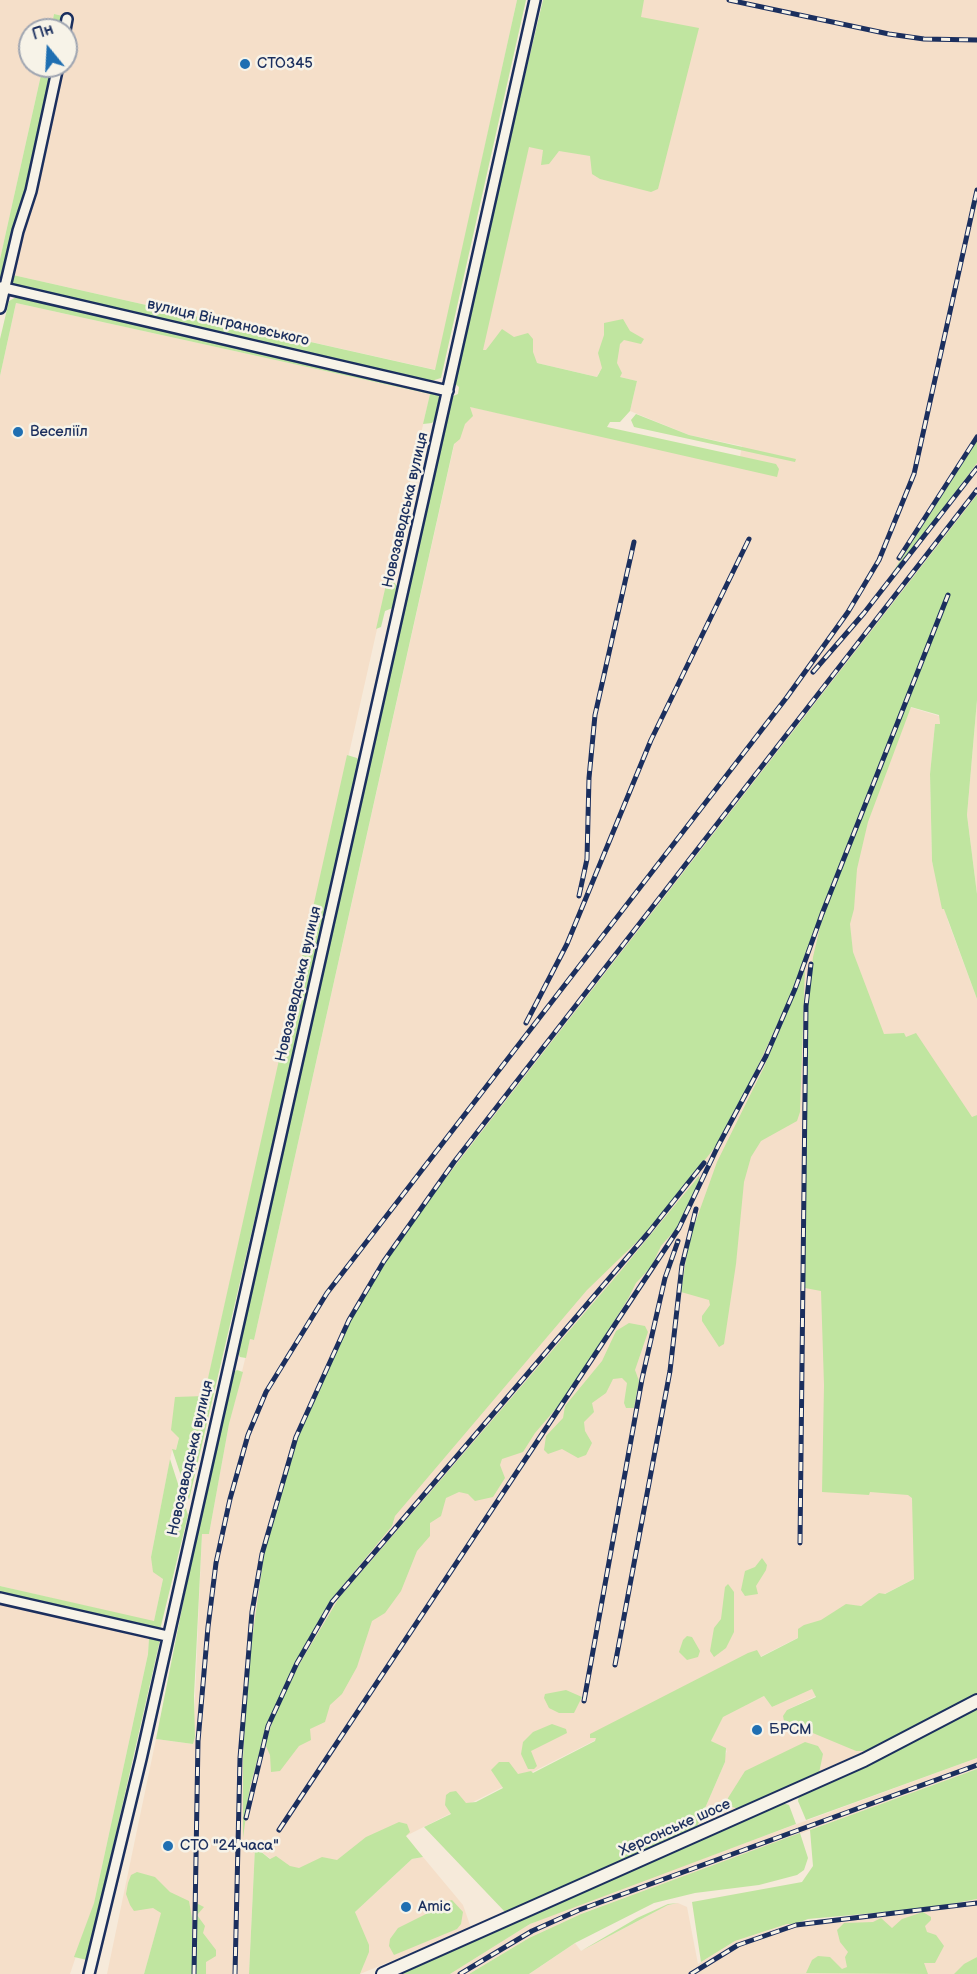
<!DOCTYPE html>
<meta charset="utf-8">
<style>
body{margin:0}
#map{position:relative;width:977px;height:1974px;overflow:hidden;background:#f6eada;font-family:"Balsamiq Sans",sans-serif}
canvas{display:block}
.north{position:absolute;left:18px;top:18px;width:60px;height:60px;box-sizing:border-box;background:#f7f3e8;border:2px solid #9fa5b1;border-radius:50%;rotate:342deg;font-size:16px;font-weight:700;line-height:24px;text-align:center;color:#1b2f5e}
.north::after{content:'';display:block;margin:auto;width:21px;height:27px;background:#1f6fb2;clip-path:polygon(50% 0,100% 100%,50% 72%,0 100%)}
</style>
<div id="map">
<canvas width="977" height="1974"></canvas>
<div class="north">Пн</div>
</div>
<script>
const c = document.querySelector('canvas').getContext('2d');
c.lineJoin = 'round';
function paint(path, color) { c.fillStyle = color; c.fill(path, 'evenodd'); }
const poly = rows => new Path2D(rows.map(r => 'M' + r).join(''));
function strokePath(path, color, width, dash) { c.strokeStyle = color; c.lineWidth = width; c.lineCap = dash ? 'butt' : 'round'; c.setLineDash(dash || []); c.stroke(path); }
function write(font, color, halo, rows, align = 'center') {
  c.font = font + ' "Balsamiq Sans",sans-serif'; c.lineWidth = 5; c.setLineDash([]); c.textBaseline = 'middle'; c.strokeStyle = halo; c.fillStyle = color; for (const [text, x, y, turn = 0] of rows) {
    c.save(); c.translate(x, y); c.rotate((+turn || 0) * Math.PI / 180); c.textAlign = isNaN(turn) ? turn : align; if (halo) c.strokeText(text, 0, 0); c.fillText(text, 0, 0); c.restore();
  }
}
const built = poly([
 [0,0,517,0,436,370,13,275,22,233,36,192,62,66,66,66,66,49,72,18,54,14,51,30,30,30,30,66,43,66,0,259],
 [562,0,977,0,977,502,886,700,939,716,940,724,935,724,930,774,932,861,948,921,977,999,977,1115,973,1118,977,1126,914,1579,307,1886,255,1847,249,1974,189,1974,162,1911,144,1974,107,1974,156,1739,193,1744,202,1533,209,1534,229,1424,250,1339,254,1340,463,405,738,467,742,446,689,435,630,411,637,381,599,372,597,377,482,350],
 [16,303,430,394,204,1397,175,1397,179,1438,176,1450,172,1450,151,1557,163,1579,154,1622,0,1586,0,376],
 [977,700,977,894,967,815],
 [0,1604,149,1638,148,1654,94,1903,70,1974,0,1974],
 [812,1688,816,1696,787,1710,856,1751,866,1751,696,1829,725,1762,723,1760,727,1751,711,1741,723,1716,764,1696,772,1707],
 [977,1758,977,1769,581,1914,529,1938,469,1974,450,1974,530,1924,576,1905],
 [423,1857,463,1905,471,1928,360,1974,364,1964,355,1912,412,1859],
 [977,1899,977,1957,955,1974,529,1974,575,1943,581,1951,668,1905,678,1903,687,1907,698,1964,735,1941,787,1924,956,1904]
]);
const green = poly([
 [517,0,526,0,441,378,428,382,232,335,15,287,12,284,13,275,435,370],
 [543,0,644,0,641,17,699,28,658,189,651,192,600,179,592,174,590,156,559,151,549,164,541,165,543,150,529,147,483,350,486,350,502,329,514,337,528,333,533,339,533,352,537,363,597,377,602,368,598,353,604,335,604,323,623,319,630,331,644,339,641,344,624,340,620,344,617,363,622,373,620,377,637,381,630,411,620,422,610,422,607,427,776,464,779,469,777,477,470,407,473,416,465,424,460,439,454,444,254,1340,250,1339,246,1358,240,1357,238,1353,451,400,453,396,458,394,459,387,453,382,454,373],
 [54,14,63,16,61,30,51,30],
 [43,66,53,66,28,187,14,228,0,282,0,259],
 [20,295,440,394,439,413,432,423,423,424,430,394,16,303,0,376,0,339,9,301],
 [636,414,689,435,796,459,795,462,634,427,631,420],
 [977,441,977,463,903,563,889,578],
 [977,495,977,700,967,815,977,894,977,999,944,909,942,909,932,861,930,774,935,724,940,724,939,715,911,707,868,822,857,869,854,909,850,924,853,952,884,1034,904,1033,906,1037,916,1033,972,1117,977,1115,977,1694,866,1751,856,1751,784,1721,783,1716,787,1710,816,1697,812,1689,772,1707,764,1696,723,1717,711,1741,726,1748,725,1762,696,1829,506,1913,424,1827,451,1814,445,1805,446,1795,450,1792,456,1791,466,1803,476,1802,503,1788,491,1770,499,1762,509,1762,518,1774,531,1771,533,1773,595,1741,596,1738,590,1738,590,1734,748,1653,757,1650,761,1657,798,1638,798,1629,804,1625,821,1620,846,1604,861,1606,879,1593,885,1594,914,1579,912,1498,908,1495,870,1492,869,1495,822,1492,824,1385,821,1291,805,1288,807,1007,813,957,823,914,948,594,820,914,794,988,739,1107,716,1146,648,1231,587,1290,395,1516,392,1526,330,1601,296,1661,267,1724,250,1787,243,1838,243,1758,248,1668,264,1554,298,1437,322,1378,350,1321,399,1240,455,1166],
 [392,558,397,561,394,582,399,589,395,607,385,611,381,627,376,629],
 [347,755,357,758,361,764,189,1500,172,1449,176,1450,179,1438,171,1430,175,1397,204,1396],
 [805,969,800,1112,797,1121,761,1141,751,1157,744,1182,736,1264,724,1344,719,1347,702,1321,702,1316,710,1305,709,1300,681,1292,689,1240,717,1162,764,1067],
 [699,1176,700,1180,676,1229,661,1246,651,1267,636,1283,628,1299,566,1397,535,1433,523,1452,502,1459,500,1465,505,1478,493,1497,475,1501,468,1494,459,1492,446,1498,441,1516,430,1523,430,1536,417,1551,401,1591,385,1613,372,1621,357,1667,342,1694,330,1705,325,1722,310,1729,311,1740,299,1746,280,1771,271,1772,270,1755,265,1744,276,1711,300,1663,339,1598,619,1273],
 [629,1323,645,1326,648,1332,635,1370,639,1381,634,1408,626,1408,624,1403,627,1383,622,1378,613,1379,606,1393,592,1403,594,1412,584,1422,585,1431,592,1443,586,1455,578,1458,562,1449,548,1454,544,1450,546,1436,563,1418,565,1406,602,1361,616,1331],
 [237,1370,243,1372,229,1424,209,1534,202,1534,194,1696,195,1737,193,1744,156,1739,197,1533,234,1372],
 [170,1459,188,1515,160,1630,0,1595,0,1586,154,1621,163,1579,153,1572,151,1557],
 [762,1558,767,1565,766,1570,756,1586,758,1594,745,1596,741,1590,745,1571,755,1567],
 [728,1584,734,1592,734,1632,726,1648,714,1657,710,1651,714,1628,721,1619,725,1587],
 [0,1601,160,1640,87,1960,74,1957,94,1903,148,1654,149,1638,0,1604],
 [687,1636,692,1637,700,1651,698,1657,687,1660,679,1652,683,1640],
 [566,1690,582,1697,574,1713,559,1713,549,1708,544,1698,545,1694],
 [977,1707,977,1758,806,1820,798,1801,799,1795],
 [552,1724,566,1729,567,1733,531,1751,537,1766,534,1769,528,1769,521,1754,523,1742,533,1732],
 [805,1742,818,1746,823,1754,819,1773,740,1809,728,1806,728,1798,745,1771],
 [977,1769,977,1899,930,1908,808,1919,795,1924,787,1924,735,1941,701,1962,692,1902,802,1882,813,1866,810,1830],
 [783,1803,789,1805,796,1824,530,1924,450,1974,401,1974],
 [399,1822,407,1824,410,1832,406,1836,423,1857,412,1859,355,1912,369,1945,369,1952,360,1974,249,1974,255,1847,270,1859,276,1856,290,1866,299,1868,322,1857,337,1860,366,1837],
 [800,1833,808,1858,804,1870,797,1875,759,1885,695,1893,654,1903,575,1943,529,1974,469,1974,529,1938,581,1914],
 [137,1872,155,1877,170,1892,189,1901,192,1918,192,1974,144,1974,161,1913,153,1908,134,1911,130,1905,126,1894,128,1883,131,1875],
 [452,1900,463,1912,461,1924,457,1929,394,1955,389,1946,390,1939,398,1928,428,1913,435,1906,438,1910,450,1905,448,1901],
 [678,1903,668,1905,581,1951,637,1918,668,1904],
 [198,1904,204,1907,197,1915,205,1926,203,1933,216,1950,216,1956,206,1962,206,1974,195,1974,196,1905],
 [923,1912,931,1917,931,1920,925,1926,927,1932,936,1935,944,1946,935,1963,924,1963,928,1974,806,1973,812,1960,818,1956,830,1957,842,1969,847,1967,845,1957,848,1952,840,1942,837,1930,844,1923,873,1922,881,1918,892,1928,902,1919],
 [977,1957,977,1974,954,1974,964,1964]
]);
const minor = poly([
 [65,30,67,19],
 [0,287,448,391],
 [0,308,18,231,31,191,58,66],
 [0,1598,167,1636],
 [89,1974,141,1759,535,0]
]);
const major = poly([
 [383,1974,864,1760,977,1701]
]);
const rail = poly([
 [729,0,889,34,924,39,977,40],
 [899,558,977,437],
 [813,672,864,613,977,468],
 [579,896,587,859,589,778,595,715,634,542],
 [526,1023,567,944,651,740,749,539],
 [800,1543,806,1006,811,964],
 [615,1665,670,1371,682,1265,696,1209],
 [584,1701,642,1379,665,1278,678,1241],
 [246,1818,268,1726,297,1663,332,1602,649,1232,704,1163],
 [279,1830,679,1228,718,1146,766,1056,795,989,822,914,948,595],
 [194,1974,198,1741,208,1627,216,1563,230,1499,248,1435,266,1392,327,1293,787,697,848,612,879,560,914,474,977,190],
 [235,1974,240,1758,252,1612,262,1554,296,1437,349,1320,384,1261,454,1162,977,490],
 [460,1974,532,1931,579,1910,977,1765],
 [691,1974,738,1945,796,1925,977,1903]
]);
const markers = [
 [245,64,6,"#1f6fb2"],
 [18,432,6,"#1f6fb2"],
 [757,1730,6,"#1f6fb2"],
 [168,1846,6,"#1f6fb2"],
 [406,1907,6,"#1f6fb2"]
];
const poiNames = [
 ["СТО345",257,64],
 ["Веселіїл",30,432],
 ["БРСМ",769,1730],
 ["СТО \"24 часа\"",180,1846],
 ["Amic",418,1907]
];
const streetNames = [
 ["вулиця Вінграновського",228,323,13],
 ["Новозаводська вулиця",406,510,-77],
 ["Новозаводська вулиця",299,984,-77],
 ["Новозаводська вулиця",191,1458,-77],
 ["Херсонське шосе",675,1828,-24]
];
paint(built, '#f5dfc9');
paint(green, '#c0e5a0');
strokePath(minor, '#1b2f5e', 14);
strokePath(major, '#1b2f5e', 16);
strokePath(minor, '#f7f3e8', 9);
strokePath(major, '#f7f3e8', 12);
strokePath(rail, '#1b2f5e', 5);
strokePath(rail, '#f7f3e8', 3, [9]);
for (const [x, y, r, color] of markers) { const dot = new Path2D(); dot.arc(x, y, r, 0, 2 * Math.PI); c.fillStyle = color; c.fill(dot); strokePath(dot, '#f7f3e8', 2); }
write('15px', '#1b2f5e', '#f7f3e8', poiNames, 'left');
write('15px', '#1b2f5e', '#f7f3e8', streetNames);
</script>
